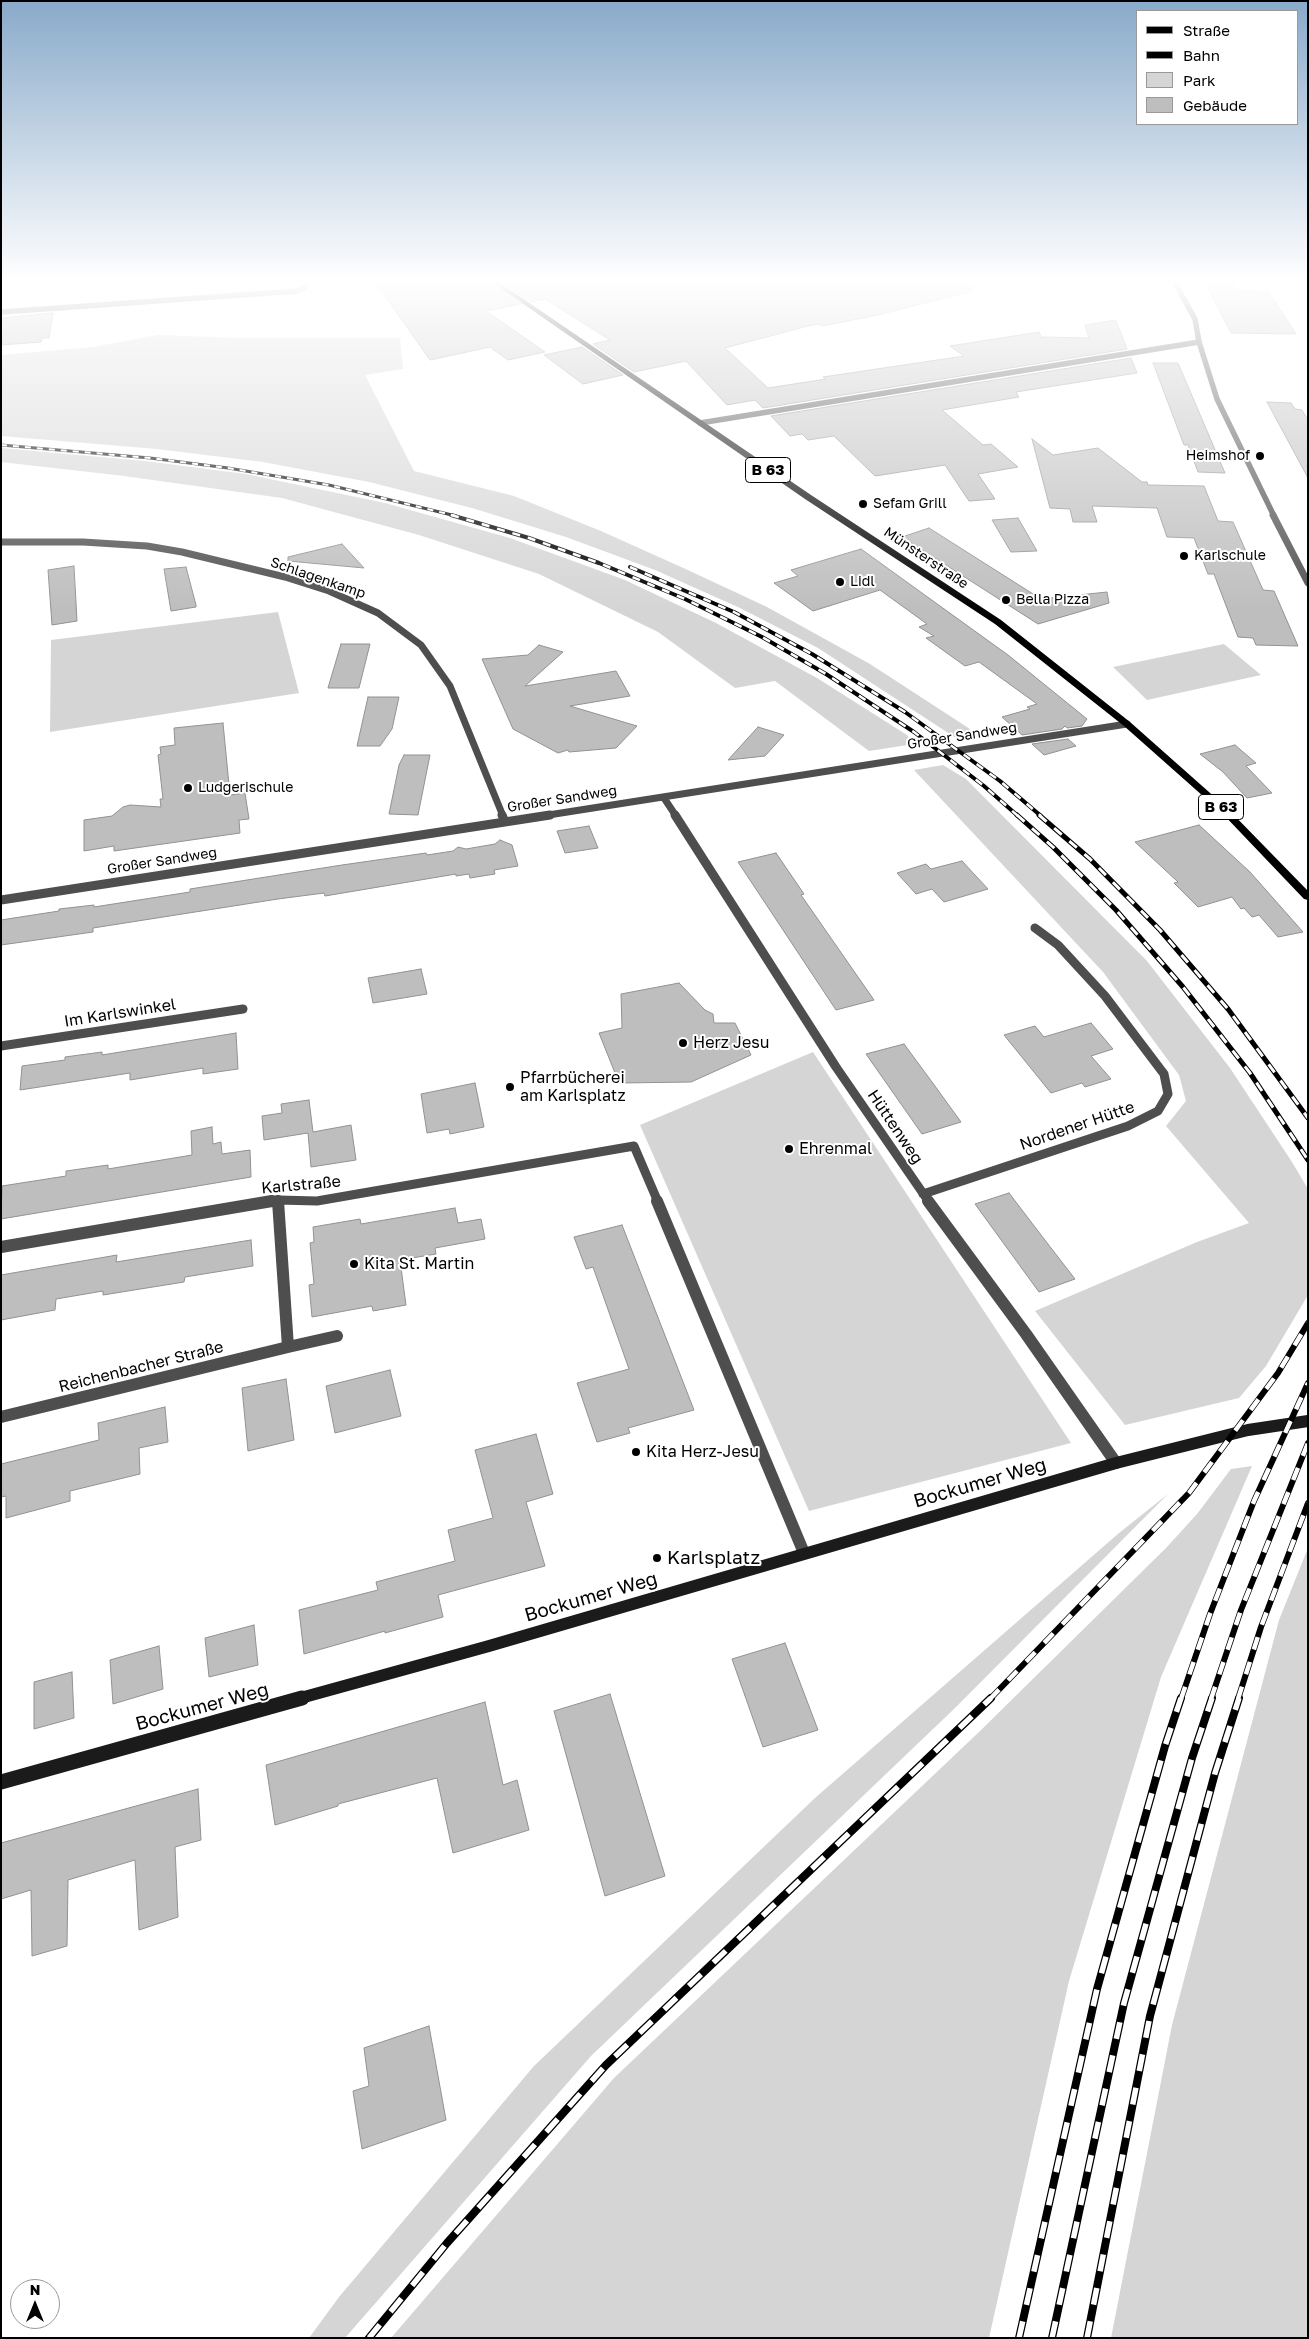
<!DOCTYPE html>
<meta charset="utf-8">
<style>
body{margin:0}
#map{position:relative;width:1309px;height:2339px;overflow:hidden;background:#fff;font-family:"Golos Text",sans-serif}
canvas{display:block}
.frame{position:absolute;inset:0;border:2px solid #000;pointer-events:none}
.legend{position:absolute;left:1136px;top:10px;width:162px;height:115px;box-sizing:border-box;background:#fff;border:1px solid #999;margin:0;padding:6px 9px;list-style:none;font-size:15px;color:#000}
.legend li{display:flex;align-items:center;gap:10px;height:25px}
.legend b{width:25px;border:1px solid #999}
.north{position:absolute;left:10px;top:2279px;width:50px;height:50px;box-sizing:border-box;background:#fff;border:1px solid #999;border-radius:50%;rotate:0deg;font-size:14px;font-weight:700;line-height:20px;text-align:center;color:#000}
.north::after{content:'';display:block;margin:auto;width:18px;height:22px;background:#000;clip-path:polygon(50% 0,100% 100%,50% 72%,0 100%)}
</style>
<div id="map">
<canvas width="1309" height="2339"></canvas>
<div class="frame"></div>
<ul class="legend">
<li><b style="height:6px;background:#000"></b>Straße</li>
<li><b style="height:6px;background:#000"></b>Bahn</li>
<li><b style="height:14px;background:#d5d5d5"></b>Park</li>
<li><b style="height:14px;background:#bebebe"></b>Gebäude</li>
</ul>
<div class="north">N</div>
</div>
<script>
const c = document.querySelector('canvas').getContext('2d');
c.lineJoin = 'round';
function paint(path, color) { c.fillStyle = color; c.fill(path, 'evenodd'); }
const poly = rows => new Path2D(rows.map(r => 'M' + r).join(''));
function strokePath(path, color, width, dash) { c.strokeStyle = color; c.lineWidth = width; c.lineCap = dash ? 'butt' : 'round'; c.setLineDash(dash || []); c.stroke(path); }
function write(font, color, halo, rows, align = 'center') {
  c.font = font + ' "Golos Text",sans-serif'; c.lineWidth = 4; c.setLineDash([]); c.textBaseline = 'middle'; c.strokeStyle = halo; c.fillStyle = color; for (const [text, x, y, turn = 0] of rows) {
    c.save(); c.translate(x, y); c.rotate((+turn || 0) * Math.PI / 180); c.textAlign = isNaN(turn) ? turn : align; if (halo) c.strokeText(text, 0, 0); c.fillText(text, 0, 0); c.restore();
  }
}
const green = poly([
 [158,335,240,338,400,338,403,369,365,375,414,471,514,496,601,531,690,571,767,607,870,664,970,729,962,742,818,648,740,608,655,570,566,537,472,508,369,482,263,462,157,449,1,436,1,355,93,347],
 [1,448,145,461,246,474,385,503,510,538,625,580,716,623,817,678,907,735,914,744,869,751,775,681,735,688,658,632,539,574,419,535,282,498,124,476,1,462],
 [278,612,299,693,50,732,51,640],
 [1224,644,1261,675,1147,700,1113,667],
 [943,765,966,779,1147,961,1230,1068,1292,1162,1308,1189,1308,1295,1266,1366,1239,1398,1125,1425,1035,1311,1197,1242,1249,1223,1166,1126,1186,1101,1179,1075,1103,972,914,770],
 [813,1052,1071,1443,809,1511,640,1125],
 [1252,1466,1161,1677,1069,1981,989,2338,391,2338,614,2078,979,1732,1166,1548,1197,1514,1231,1469],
 [1168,1494,955,1708,591,2056,345,2338,309,2338,339,2297,534,2066,815,1798,1119,1533],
 [1308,1548,1308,2338,1111,2338,1172,2025,1279,1620]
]);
const building = poly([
 [376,283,491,283,521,304,486,311,545,352,508,360,490,347,430,360,376,283],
 [503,283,972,283,973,291,878,315,822,326,819,324,808,326,725,348,768,388,826,379,823,377,964,356,950,346,1039,332,1041,337,1089,338,1085,325,1116,320,1127,349,763,408,755,400,727,405,686,361,634,372,593,344,610,340,545,299,531,302,503,283],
 [1205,283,1232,283,1236,290,1268,291,1296,334,1231,333,1205,283],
 [53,313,49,338,42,338,41,342,1,345,1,318,53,313],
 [582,347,623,375,583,384,544,355,582,347],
 [1131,358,1137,373,1016,392,1019,397,942,410,983,445,991,444,1018,467,978,474,995,499,969,501,945,465,875,476,834,436,808,440,802,434,790,436,771,416,1131,358],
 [1153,363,1178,363,1225,473,1198,472,1188,445,1184,445,1153,363],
 [1267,402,1291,403,1295,409,1302,410,1308,420,1308,478,1267,402],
 [1032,439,1053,455,1098,448,1142,482,1147,482,1148,485,1204,486,1218,521,1233,522,1263,590,1274,591,1298,646,1256,645,1253,638,1238,637,1214,574,1208,574,1194,538,1167,537,1157,508,1092,506,1097,522,1073,522,1070,509,1050,508,1032,439],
 [1018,518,1037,551,1011,552,992,520,1018,518],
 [929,528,1041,599,1107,592,1109,603,1038,624,902,537,929,528],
 [342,544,364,568,288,561,288,557,342,544],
 [861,549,1008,655,1087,719,1082,726,1067,728,1065,726,1062,729,1022,735,1002,717,1030,709,1027,707,1037,704,979,662,965,666,926,638,934,636,919,627,927,624,880,590,813,611,774,583,798,576,791,570,861,549],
 [74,566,77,621,52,625,48,570,74,566],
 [186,567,196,605,196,607,171,611,164,569,186,567],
 [341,644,370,644,359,688,328,688,341,644],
 [539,645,563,652,525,686,616,671,630,696,570,706,637,726,616,748,569,752,568,750,558,753,513,729,482,659,528,655,539,645],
 [368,697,399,697,392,729,380,746,357,746,368,697],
 [223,723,230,795,245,793,249,819,239,820,240,833,114,851,114,846,84,851,84,820,112,816,123,807,130,805,161,807,160,799,163,799,158,755,161,754,160,747,175,745,174,728,223,723],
 [758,727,784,735,765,756,728,760,758,727],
 [1068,739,1076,746,1044,755,1032,744,1068,739],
 [1235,745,1256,763,1246,766,1272,793,1247,798,1223,772,1200,754,1235,745],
 [404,755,430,755,418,815,389,814,399,765,404,755],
 [1199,825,1250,872,1303,932,1278,937,1259,915,1252,917,1244,908,1241,909,1232,897,1198,907,1174,883,1178,882,1135,842,1199,825],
 [589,826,598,848,565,853,557,831,589,826],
 [500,840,512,845,518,866,494,870,495,874,470,878,469,874,456,876,456,874,325,896,324,893,278,899,93,928,93,932,1,945,1,920,59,911,59,909,94,905,94,907,190,892,190,889,342,865,426,853,427,855,453,851,458,847,466,849,495,844,500,840],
 [776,853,804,894,801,895,874,1000,836,1010,738,862,776,853],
 [962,861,988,889,944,902,932,889,916,894,897,873,926,864,931,869,962,861],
 [421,969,427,994,373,1003,368,978,421,969],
 [679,983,705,1010,713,1014,714,1023,735,1023,751,1055,691,1082,619,1083,599,1033,622,1028,621,994,679,983],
 [1091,1023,1113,1049,1091,1056,1111,1079,1085,1087,1082,1083,1051,1093,1004,1035,1035,1026,1044,1037,1091,1023],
 [236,1033,238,1069,203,1074,203,1068,130,1080,130,1073,20,1090,22,1066,65,1060,65,1057,102,1052,102,1055,236,1033],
 [904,1044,932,1082,961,1122,922,1134,866,1054,904,1044],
 [475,1083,484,1127,450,1134,449,1129,427,1133,421,1094,475,1083],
 [309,1100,313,1132,351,1125,356,1160,311,1167,308,1133,264,1140,262,1116,282,1113,281,1104,309,1100],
 [212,1127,213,1144,221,1142,222,1154,250,1150,251,1177,1,1219,2,1186,66,1176,66,1171,108,1165,108,1169,192,1155,191,1131,212,1127],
 [1009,1193,1041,1235,1075,1279,1039,1292,975,1204,1009,1193],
 [455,1208,458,1223,481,1219,485,1239,435,1248,436,1254,400,1260,406,1305,373,1311,372,1306,312,1317,309,1285,314,1284,310,1243,314,1242,313,1227,360,1219,361,1224,455,1208],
 [622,1225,694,1410,628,1428,630,1433,597,1442,577,1383,629,1369,593,1267,586,1269,574,1237,622,1225],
 [251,1240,253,1266,185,1277,184,1282,103,1295,103,1291,56,1299,55,1310,1,1320,1,1275,117,1255,116,1262,251,1240],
 [390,1370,401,1416,335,1433,326,1386,390,1370],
 [286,1379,294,1440,248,1451,242,1388,286,1379],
 [165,1407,168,1442,139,1448,140,1474,70,1491,70,1501,6,1518,6,1496,1,1497,1,1464,99,1440,98,1423,165,1407],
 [536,1434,553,1494,526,1502,545,1566,438,1595,443,1617,385,1633,385,1631,304,1654,299,1610,378,1590,376,1582,455,1561,448,1530,493,1518,475,1450,536,1434],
 [254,1625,258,1665,209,1677,205,1638,254,1625],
 [785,1643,818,1730,763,1747,732,1659,785,1643],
 [159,1646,163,1689,113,1704,110,1660,159,1646],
 [72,1672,74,1718,34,1729,34,1682,72,1672],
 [610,1694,665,1876,605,1896,554,1711,610,1694],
 [485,1702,503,1785,517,1780,529,1830,453,1853,437,1778,338,1804,338,1806,275,1825,266,1765,485,1702],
 [198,1789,201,1840,175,1847,178,1917,139,1930,135,1860,68,1880,67,1946,32,1956,31,1890,1,1899,1,1843,198,1789],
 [429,2026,446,2120,362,2149,353,2091,369,2086,364,2048,429,2026]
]);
const streetFar3 = poly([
 [1175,283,1195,319,1199,342,1217,399,1274,516],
 [1,312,297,291,304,288,308,283],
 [700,423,1199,342]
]);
const streetFar2 = poly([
 [1273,515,1308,583],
 [1,542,83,542,147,546,182,552,285,577,329,591,378,613,421,645,450,686,503,816],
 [664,798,676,816],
 [542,816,1127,724]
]);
const streetFar1 = poly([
 [502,815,505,822],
 [675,815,836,1067,929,1202],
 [1,900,550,815],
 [1,1046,243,1009],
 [923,1194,1128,1126,1158,1111,1168,1094,1164,1074,1105,996,1058,945,1035,928],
 [278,1200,278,1202],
 [264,1202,278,1200,317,1201,634,1146,658,1202]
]);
const street = poly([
 [657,1201,804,1553],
 [928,1201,1026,1334,1116,1463],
 [1,1247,272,1201],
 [288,1347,337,1336],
 [1,1417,288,1347,278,1201]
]);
const secondaryFar1 = poly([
 [297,1699,489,1646,1116,1463,1248,1430,1308,1421]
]);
const secondary = poly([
 [1,1782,302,1698]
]);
const primary = poly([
 [493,283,500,283,811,495,1001,620,1130,722,1227,808,1308,891,1308,900,1304,899,1221,812,1124,726,995,624,805,499,493,283]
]);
const railFar4 = poly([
 [1,445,150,458,228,468,329,485,456,516]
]);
const railFar3 = poly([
 [451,515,529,538,599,563,685,599,762,637,826,674,914,732,984,786,1018,816],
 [630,567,734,612,812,654,905,712,1000,781,1041,816]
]);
const railFar2 = poly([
 [1017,815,1053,847,1116,910,1183,987,1250,1073,1308,1160],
 [1039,815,1090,859,1160,930,1228,1009,1308,1118]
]);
const railFar1 = poly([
 [990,1699,1189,1493,1278,1373,1308,1323],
 [1181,1699,1210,1614,1254,1501,1308,1383],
 [1211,1699,1241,1610,1308,1443],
 [1238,1699,1261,1627,1308,1503]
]);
const rail = poly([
 [369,2338,447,2243,606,2065,991,1698],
 [1019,2338,1097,1989,1165,1746,1181,1698],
 [1052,2338,1124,2003,1192,1758,1212,1698],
 [1087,2338,1150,2016,1215,1773,1239,1698]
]);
const markers = [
 [1260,456,5,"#000"],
 [863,504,5,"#000"],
 [1184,556,5,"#000"],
 [840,582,5,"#000"],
 [1006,600,5,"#000"],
 [188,788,5,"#000"],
 [683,1043,5,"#000"],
 [510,1087,5,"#000"],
 [789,1149,5,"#000"],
 [354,1264,5,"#000"],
 [636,1452,5,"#000"],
 [657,1558,5,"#000"]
];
const farPoinames = [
 ["Heimshof",1250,456,"right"],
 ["Sefam Grill",873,504],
 ["Karlschule",1194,556],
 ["Lidl",850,582],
 ["Bella Pizza",1016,600],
 ["Ludgerischule",198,788]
];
const farStreetnames = [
 ["Münsterstraße",926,558,34],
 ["Schlagenkamp",318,578,19],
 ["Großer Sandweg",962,736,-9],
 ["Großer Sandweg",562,799,-9],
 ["Großer Sandweg",162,861,-9]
];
const shields = [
 [768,470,45],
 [1221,807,45]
];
const shieldNames = [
 ["B 63",768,470],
 ["B 63",1221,807]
];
const streetNames = [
 ["Im Karlswinkel",120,1013,-9],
 ["Nordener Hütte",1077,1126,-19],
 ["Hüttenweg",895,1127,56],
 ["Karlstraße",301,1185,-5],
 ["Reichenbacher Straße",141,1367,-14]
];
const poiNames = [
 ["Herz Jesu",693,1043],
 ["Pfarrbücherei",520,1078],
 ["am Karlsplatz",520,1096],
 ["Ehrenmal",799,1149],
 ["Kita St. Martin",364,1264],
 ["Kita Herz-Jesu",646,1452]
];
const nearStreetnames = [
 ["Bockumer Weg",980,1483,-16],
 ["Bockumer Weg",591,1597,-16],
 ["Bockumer Weg",202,1707,-15]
];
const nearPoinames = [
 ["Karlsplatz",667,1558]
];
paint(green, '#d5d5d5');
paint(building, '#bebebe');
strokePath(building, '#929292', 1);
strokePath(streetFar3, '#4e4e4e', 5.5);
strokePath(streetFar2, '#4e4e4e', 7);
strokePath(streetFar1, '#4e4e4e', 9);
strokePath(street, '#4e4e4e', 12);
strokePath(secondaryFar1, '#1b1b1b', 12);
strokePath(secondary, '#1b1b1b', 15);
paint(primary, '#000');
strokePath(railFar4, '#000', 3);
strokePath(railFar3, '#000', 4);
strokePath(railFar2, '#000', 5);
strokePath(railFar1, '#000', 6);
strokePath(rail, '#000', 8);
strokePath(railFar4, '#fff', 2, [6]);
strokePath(railFar3, '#fff', 2.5, [8]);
strokePath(railFar2, '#fff', 3, [10]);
strokePath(railFar1, '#fff', 4.5, [13]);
strokePath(rail, '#fff', 5.5, [17]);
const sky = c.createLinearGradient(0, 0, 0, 610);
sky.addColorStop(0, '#89aaca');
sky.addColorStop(0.46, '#fff');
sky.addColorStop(1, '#ffffff00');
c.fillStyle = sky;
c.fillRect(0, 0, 1309, 610);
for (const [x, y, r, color] of markers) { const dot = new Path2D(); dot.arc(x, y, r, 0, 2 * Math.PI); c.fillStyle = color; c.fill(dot); strokePath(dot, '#fff', 2); }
write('14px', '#000', '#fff', farPoinames, 'left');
write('14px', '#000', '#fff', farStreetnames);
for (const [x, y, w] of shields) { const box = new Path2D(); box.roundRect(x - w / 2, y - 12.5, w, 25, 4); c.fillStyle = '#fff'; c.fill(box); strokePath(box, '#000', 1); }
write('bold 15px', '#000', null, shieldNames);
write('16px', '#000', '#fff', streetNames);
write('16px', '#000', '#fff', poiNames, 'left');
write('19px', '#000', '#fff', nearStreetnames);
write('19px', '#000', '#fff', nearPoinames, 'left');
</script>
